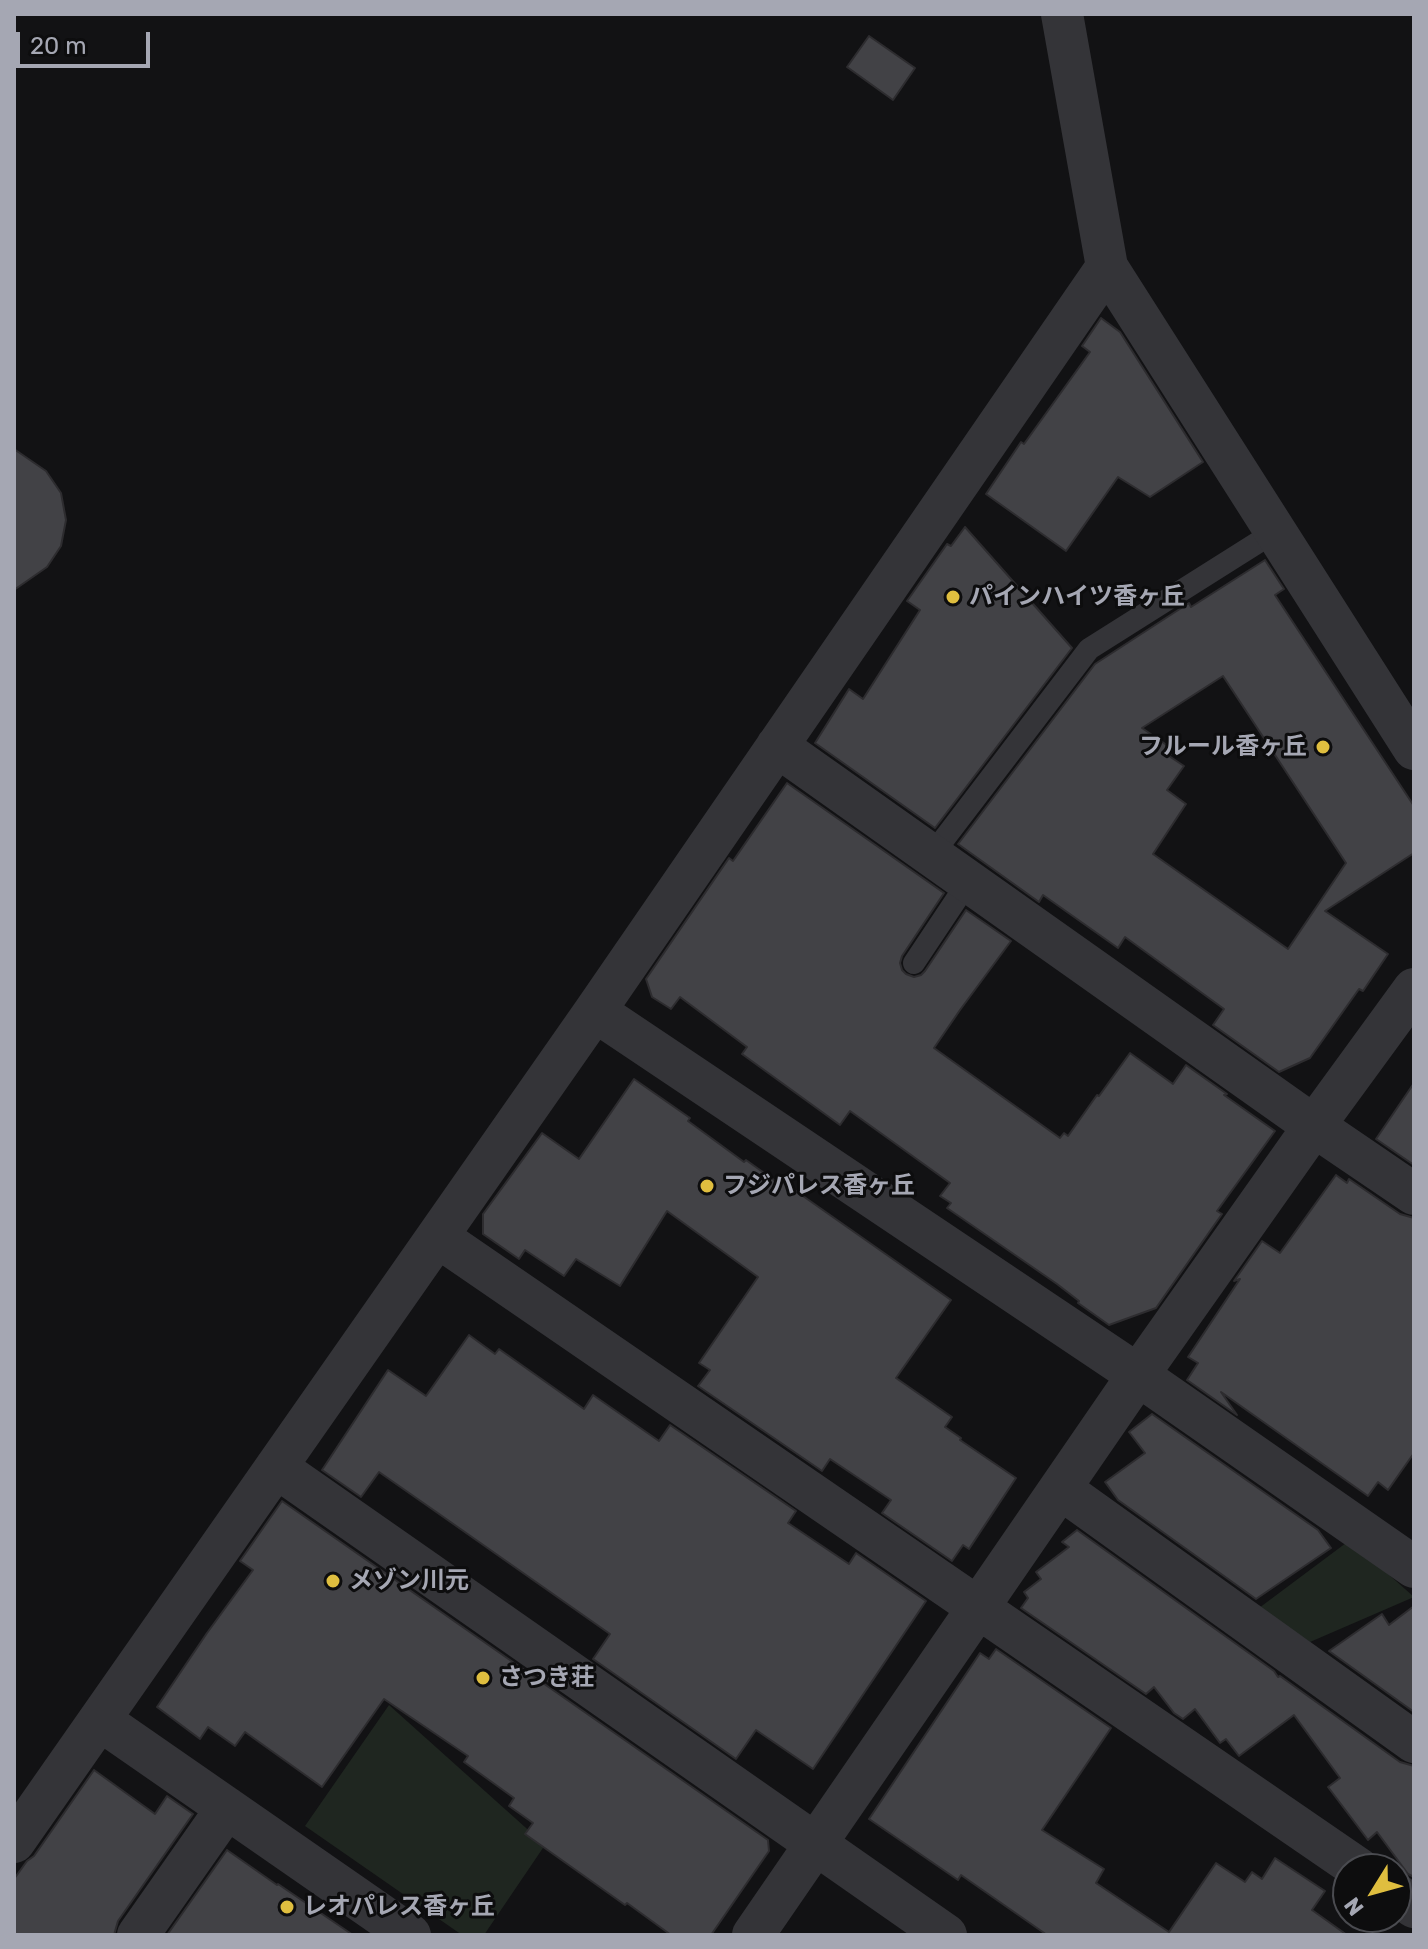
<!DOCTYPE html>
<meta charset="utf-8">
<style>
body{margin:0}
#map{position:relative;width:1428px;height:1949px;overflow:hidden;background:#121214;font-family:Rubik,sans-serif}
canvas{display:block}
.frame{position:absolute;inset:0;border:16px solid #a5a7b3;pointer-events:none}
.north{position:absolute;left:1332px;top:1853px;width:80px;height:80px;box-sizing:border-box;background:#0d0d0e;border:2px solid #4a4b50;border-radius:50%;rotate:233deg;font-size:22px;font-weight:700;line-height:32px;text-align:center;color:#a5a7b3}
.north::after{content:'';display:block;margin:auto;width:28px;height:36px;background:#dfbe3f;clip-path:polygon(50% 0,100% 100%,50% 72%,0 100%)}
.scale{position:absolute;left:16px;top:32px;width:134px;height:36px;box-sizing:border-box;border:4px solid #a5a7b3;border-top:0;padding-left:10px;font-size:24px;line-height:28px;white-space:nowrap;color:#a5a7b3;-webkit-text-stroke:6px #0d0d0e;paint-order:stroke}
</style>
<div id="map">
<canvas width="1428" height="1949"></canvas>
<div class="frame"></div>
<div class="north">N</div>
<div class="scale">20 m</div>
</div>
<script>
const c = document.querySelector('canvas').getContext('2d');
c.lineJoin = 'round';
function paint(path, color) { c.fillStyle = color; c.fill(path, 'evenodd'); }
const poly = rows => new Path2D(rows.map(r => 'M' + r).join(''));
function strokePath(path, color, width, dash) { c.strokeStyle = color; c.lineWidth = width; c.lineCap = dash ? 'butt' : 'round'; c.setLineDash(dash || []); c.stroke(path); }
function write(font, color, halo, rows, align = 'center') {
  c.font = font + ' Rubik,"Noto Sans JP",sans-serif'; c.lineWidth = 6; c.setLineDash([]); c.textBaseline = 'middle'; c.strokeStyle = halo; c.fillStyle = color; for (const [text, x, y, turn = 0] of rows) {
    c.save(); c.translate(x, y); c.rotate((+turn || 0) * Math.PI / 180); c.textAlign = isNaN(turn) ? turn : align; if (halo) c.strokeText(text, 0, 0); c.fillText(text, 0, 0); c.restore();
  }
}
const green = poly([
 [1350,1540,1414,1597,1310,1642,1259,1608],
 [389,1705,545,1845,484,1935,462,1935,305,1826]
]);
const building = poly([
 [869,36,915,68,893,100,847,67,869,36],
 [1101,318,1120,332,1203,462,1150,497,1118,477,1066,551,986,494,1021,442,1024,444,1090,352,1082,346,1101,318],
 [14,449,46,471,61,493,66,520,61,546,47,567,14,590,14,449],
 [965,527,1072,648,935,828,815,743,849,689,863,699,920,610,907,601,947,544,951,546,965,527],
 [1265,560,1284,589,1275,595,1414,806,1414,853,1325,911,1388,954,1363,991,1359,989,1310,1058,1279,1072,1213,1025,1224,1009,1125,937,1118,948,1043,895,1039,902,958,844,1095,664,1189,603,1191,607,1265,560],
 [1223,676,1346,863,1288,949,1153,854,1186,804,1167,790,1184,766,1169,756,1174,750,1142,728,1223,676],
 [787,783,944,893,902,956,900,963,902,970,906,974,914,977,921,975,925,971,966,910,1011,941,960,1010,934,1048,1060,1138,1064,1133,1068,1136,1097,1095,1099,1096,1130,1053,1173,1084,1186,1065,1227,1094,1224,1095,1275,1131,1217,1211,1222,1214,1156,1308,1109,1325,1078,1303,1079,1301,1057,1284,947,1208,951,1203,940,1196,950,1183,850,1111,840,1125,742,1054,747,1047,680,997,671,1009,652,997,646,979,729,858,733,861,787,783],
 [634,1079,690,1118,688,1121,744,1162,746,1160,781,1185,783,1182,951,1300,896,1378,952,1417,945,1427,961,1438,960,1440,1016,1478,969,1549,963,1545,952,1561,882,1513,891,1500,830,1459,822,1471,698,1386,710,1370,699,1363,758,1277,667,1211,620,1286,576,1259,564,1276,525,1250,519,1259,483,1234,483,1214,542,1133,579,1159,634,1079],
 [1414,1083,1414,1165,1376,1139,1414,1083],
 [1336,1175,1347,1183,1349,1179,1400,1214,1414,1218,1414,1453,1388,1490,1378,1482,1368,1496,1221,1392,1237,1415,1187,1380,1198,1363,1188,1357,1240,1279,1234,1281,1262,1241,1280,1253,1336,1175],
 [469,1335,495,1354,499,1349,584,1409,593,1395,659,1441,670,1425,796,1511,788,1523,849,1564,856,1553,926,1601,813,1769,756,1730,736,1759,593,1659,610,1634,432,1509,379,1472,361,1497,322,1470,388,1370,426,1396,469,1335],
 [1152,1414,1318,1530,1331,1548,1256,1599,1118,1500,1105,1482,1145,1453,1129,1432,1152,1414],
 [282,1501,768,1840,769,1851,711,1935,671,1935,627,1903,625,1905,525,1834,533,1823,509,1806,514,1798,464,1762,468,1756,384,1699,322,1787,245,1732,235,1746,208,1727,200,1739,157,1707,207,1633,253,1570,240,1561,282,1501],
 [1077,1530,1274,1671,1278,1677,1280,1676,1400,1762,1414,1766,1414,1877,1408,1874,1377,1832,1368,1840,1328,1787,1340,1778,1294,1715,1239,1756,1226,1739,1220,1743,1195,1709,1183,1719,1174,1713,1154,1687,1146,1694,1021,1608,1028,1598,1024,1592,1041,1579,1036,1572,1069,1547,1062,1542,1077,1530],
 [1414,1606,1414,1712,1329,1651,1382,1614,1389,1625,1414,1606],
 [996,1649,1111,1728,1042,1830,1104,1869,1096,1883,1169,1932,1216,1863,1245,1882,1252,1872,1262,1879,1275,1858,1325,1891,1312,1910,1347,1935,1047,1935,961,1875,958,1880,869,1819,980,1653,989,1659,996,1649],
 [94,1770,155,1814,167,1796,193,1814,118,1921,114,1935,14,1935,14,1879,27,1861,34,1856,94,1770],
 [227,1850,277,1885,278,1884,353,1935,167,1935,227,1850]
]);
const service = poly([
 [931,856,1089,649,1276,531],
 [914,963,968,882]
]);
const minor = poly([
 [1062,14,1107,267,1414,749],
 [777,746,1314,1126,1414,1194],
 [595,1011,1138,1375,1414,1567],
 [438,1237,1359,1869],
 [276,1467,946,1935],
 [1061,1489,1414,1742],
 [100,1720,410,1935],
 [14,1842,595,1011,1107,267],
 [1396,1894,1414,1907],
 [138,1935,227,1808],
 [753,1935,1138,1375,1314,1126,1414,989]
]);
const markers = [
 [953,597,8,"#dfbe3f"],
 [1323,747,8,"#dfbe3f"],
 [707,1186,8,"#dfbe3f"],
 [333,1581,8,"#dfbe3f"],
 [483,1678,8,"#dfbe3f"],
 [287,1907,8,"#dfbe3f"]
];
const poiNames = [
 ["パインハイツ香ヶ丘",969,597],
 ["フルール香ヶ丘",1307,747,"right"],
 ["フジパレス香ヶ丘",723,1186],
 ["メゾン川元",349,1581],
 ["さつき荘",499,1678],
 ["レオパレス香ヶ丘",303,1907]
];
paint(green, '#1f2620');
paint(building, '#424246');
strokePath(building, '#2d2c2f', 2);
strokePath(service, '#343438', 22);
strokePath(minor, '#343438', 42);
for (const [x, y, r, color] of markers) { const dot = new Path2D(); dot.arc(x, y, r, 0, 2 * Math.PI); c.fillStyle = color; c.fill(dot); strokePath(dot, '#0d0d0e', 3); }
write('bold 24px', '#a5a7b3', '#0d0d0e', poiNames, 'left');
</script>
